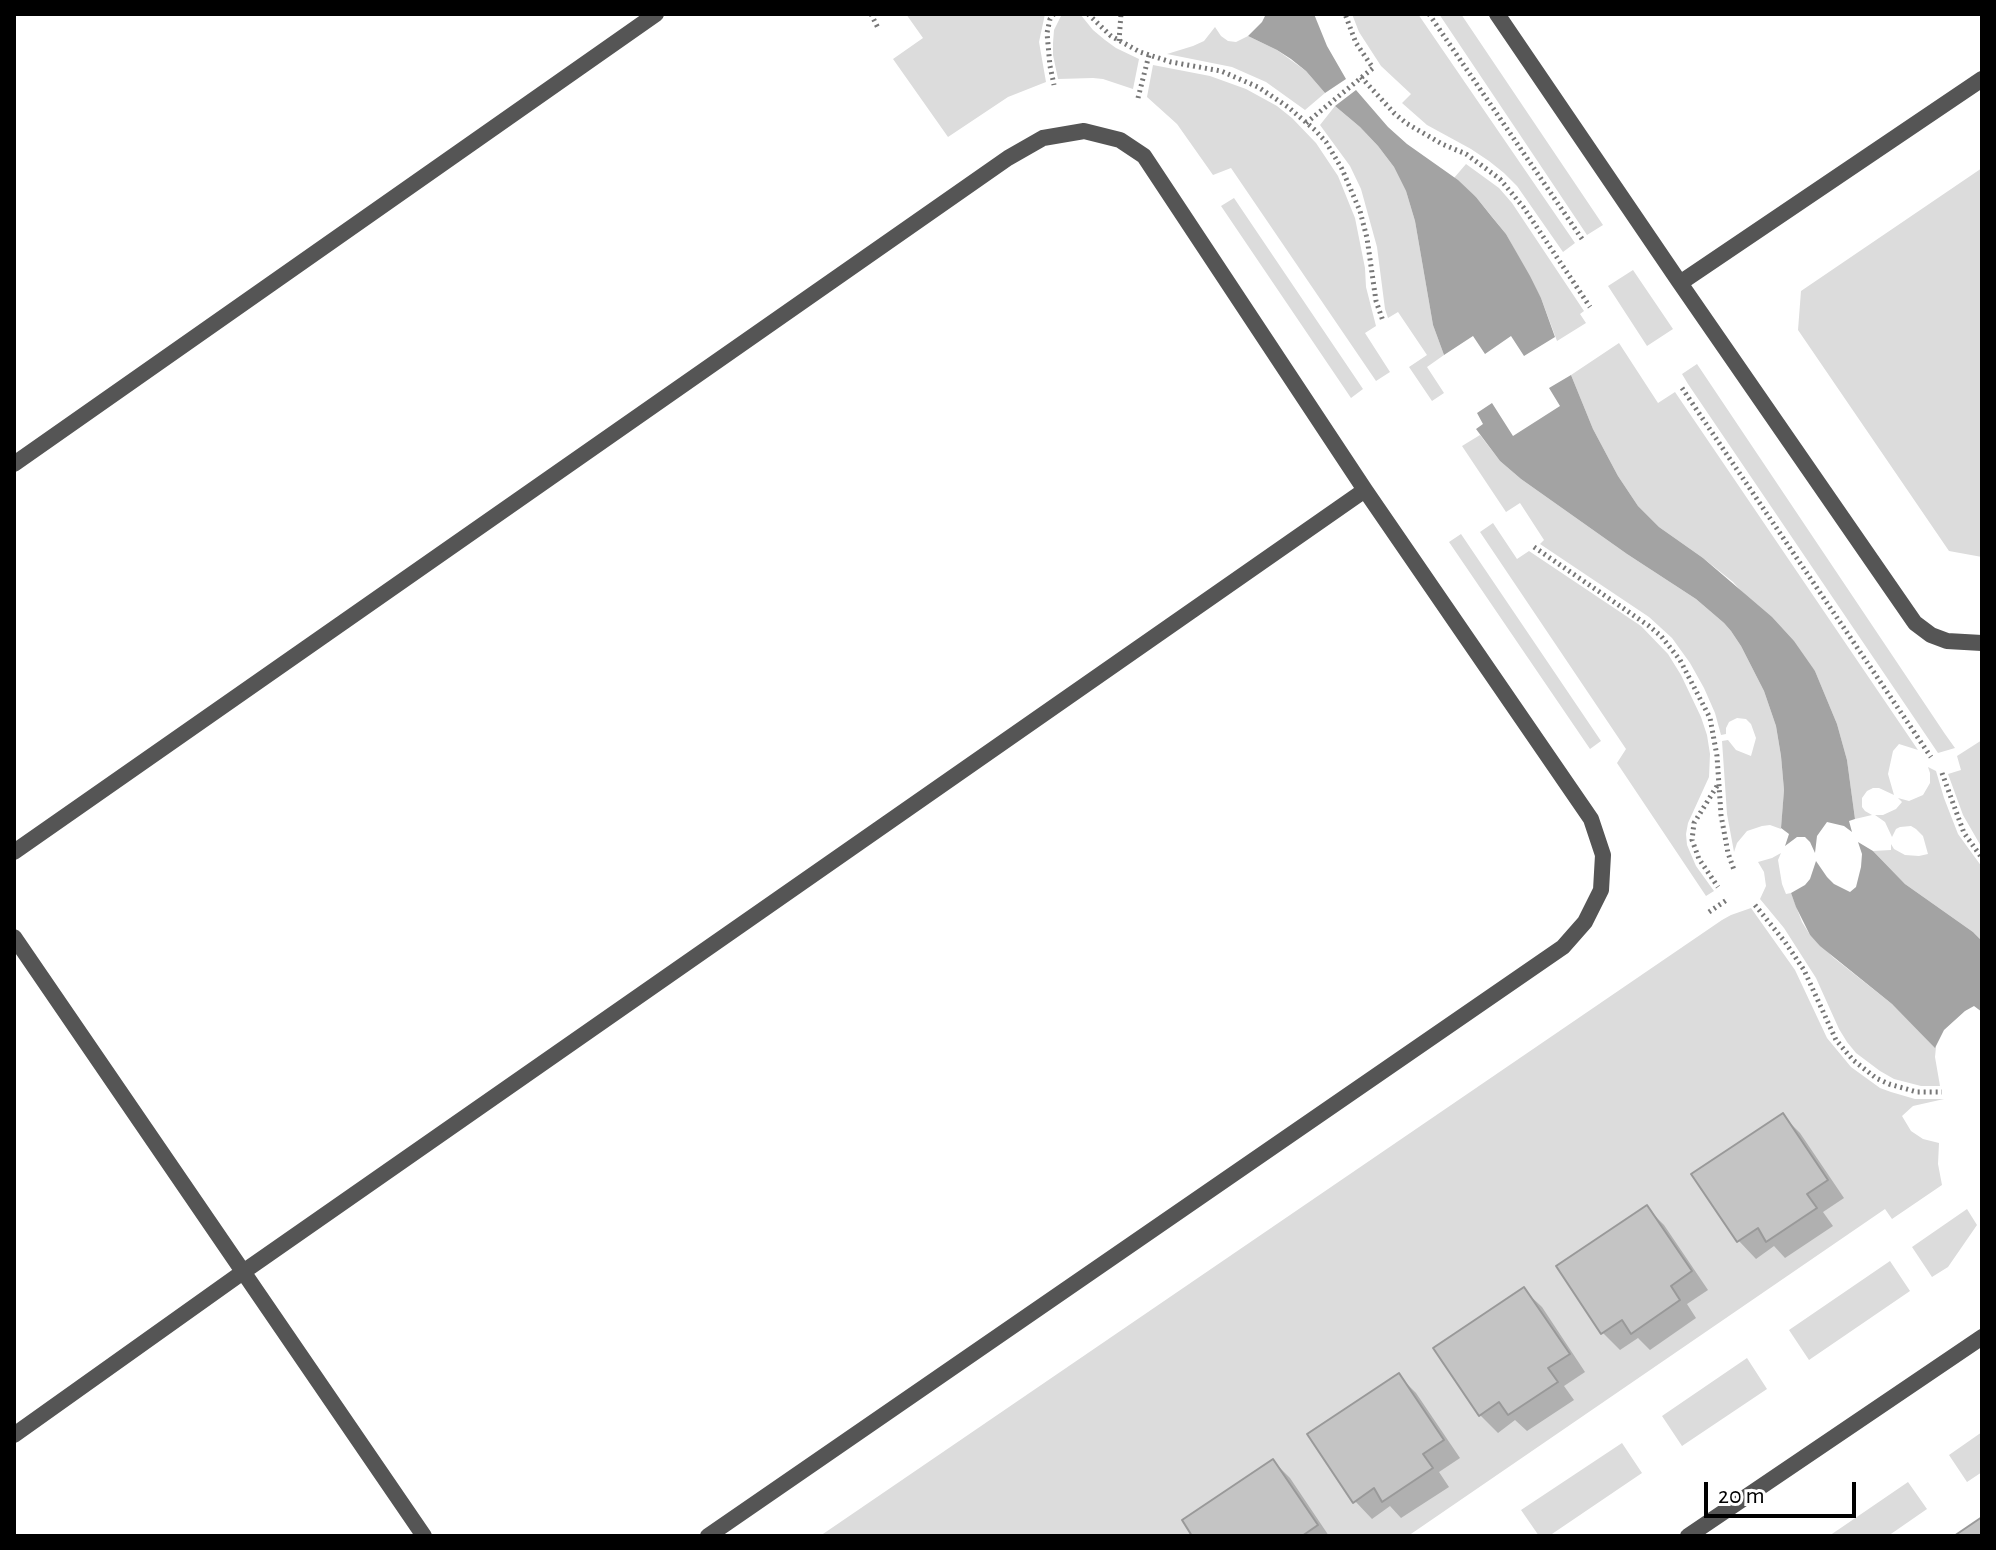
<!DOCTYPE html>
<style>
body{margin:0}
#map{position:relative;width:1996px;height:1550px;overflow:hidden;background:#fff;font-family:"Alegreya Sans",sans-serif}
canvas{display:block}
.frame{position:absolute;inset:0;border:16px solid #000;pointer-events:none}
.scale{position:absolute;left:1704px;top:1482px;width:152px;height:36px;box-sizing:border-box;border:4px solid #000;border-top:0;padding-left:10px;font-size:24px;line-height:28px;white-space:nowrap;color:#000;-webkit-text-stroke:6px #fff;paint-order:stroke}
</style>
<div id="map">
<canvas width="1996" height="1550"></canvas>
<div class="frame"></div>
<div class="scale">20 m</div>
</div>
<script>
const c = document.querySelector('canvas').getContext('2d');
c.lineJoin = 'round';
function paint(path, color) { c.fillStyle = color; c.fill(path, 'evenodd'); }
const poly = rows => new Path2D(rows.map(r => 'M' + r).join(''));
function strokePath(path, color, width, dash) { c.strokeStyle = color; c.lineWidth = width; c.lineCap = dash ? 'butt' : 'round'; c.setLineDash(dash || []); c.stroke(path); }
const green = poly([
 [906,14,1045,14,1039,42,1046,82,1008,97,948,137,893,59,923,38],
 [1062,14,1080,14,1093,30,1105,40,1116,48,1139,59,1133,89,1103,79,1093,78,1058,79,1053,55,1053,43,1054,30],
 [1352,14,1418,14,1575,243,1563,252,1517,186,1504,173,1489,161,1471,149,1427,125,1402,103,1411,94,1381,66,1359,32],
 [1439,14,1461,14,1603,225,1587,235],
 [1215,27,1221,36,1228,41,1236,42,1248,36,1277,50,1306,71,1325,93,1305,110,1266,82,1232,67,1167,54,1193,46,1204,41],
 [1153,65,1210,76,1246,89,1277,106,1292,118,1316,143,1338,176,1355,218,1365,268,1366,287,1376,326,1365,333,1390,372,1376,381,1231,168,1213,175,1177,124,1147,97],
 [1335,106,1360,127,1378,146,1394,167,1406,191,1415,221,1433,325,1444,355,1427,367,1444,393,1432,401,1409,367,1427,355,1398,312,1388,318,1385,309,1377,247,1361,189,1350,166,1320,125],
 [1466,164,1499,188,1512,203,1584,311,1580,314,1586,323,1557,341,1541,298,1506,234,1476,197,1454,178],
 [1982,168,1982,557,1949,551,1798,330,1801,291],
 [1234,198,1363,389,1351,398,1221,206],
 [1633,270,1673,329,1647,346,1608,286],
 [1619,343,1658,403,1675,392,1918,750,1899,744,1893,751,1888,774,1894,795,1879,788,1873,788,1867,791,1862,798,1862,807,1865,811,1872,815,1855,819,1847,760,1837,724,1815,671,1733,582,1703,558,1659,527,1638,506,1618,476,1593,429,1571,375],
 [1697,364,1945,734,1955,748,1938,753,1688,384,1682,374],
 [1480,435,1500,461,1521,479,1627,554,1696,599,1724,623,1731,631,1741,646,1764,691,1776,726,1781,756,1784,790,1781,829,1770,825,1762,826,1747,831,1737,843,1734,852,1727,814,1722,741,1728,740,1736,750,1751,756,1756,738,1751,724,1746,719,1737,718,1729,722,1726,728,1726,734,1721,735,1715,713,1704,688,1690,663,1672,638,1649,617,1540,544,1544,540,1520,503,1506,512,1462,446],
 [1493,523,1517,559,1529,551,1641,626,1668,654,1681,675,1701,717,1707,735,1710,754,1709,777,1688,823,1686,834,1687,845,1696,866,1714,891,1706,896,1617,763,1626,749,1480,532],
 [1461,534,1601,741,1590,749,1449,542],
 [1982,740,1982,848,1963,815,1948,774,1961,770,1957,756],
 [1928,767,1936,771,1944,798,1958,834,1982,867,1982,941,1973,932,1905,884,1873,851,1891,850,1891,844,1894,849,1905,855,1919,856,1928,854,1923,836,1916,829,1911,826,1900,827,1896,829,1892,837,1885,822,1875,815,1883,815,1896,809,1902,802,1898,798,1909,801,1923,795,1930,783,1930,773],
 [1781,853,1778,860,1782,884,1786,894,1791,893,1802,922,1810,935,1834,958,1892,1004,1936,1047,1935,1057,1940,1086,1921,1086,1894,1079,1880,1071,1856,1053,1847,1042,1839,1029,1816,978,1784,928,1760,899,1766,886,1764,872,1758,862,1772,858],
 [1751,908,1795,970,1827,1038,1851,1067,1880,1088,1891,1092,1915,1099,1944,1099,1913,1106,1902,1116,1911,1131,1923,1139,1939,1143,1938,1164,1942,1185,1892,1219,1885,1209,1408,1536,820,1536,1722,920,1731,915],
 [1967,1209,1977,1225,1948,1267,1932,1277,1912,1247],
 [1890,1261,1910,1291,1809,1360,1789,1330],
 [1747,1358,1767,1389,1682,1446,1662,1416],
 [1982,1432,1982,1472,1967,1482,1949,1455],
 [1622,1443,1642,1473,1549,1536,1539,1536,1521,1510],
 [1908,1482,1927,1509,1888,1536,1829,1536]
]);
const water = poly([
 [1266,14,1314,14,1327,46,1346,79,1325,93,1306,71,1291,59,1277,50,1248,36,1262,22],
 [1356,90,1388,127,1407,144,1458,180,1476,197,1492,217,1506,234,1530,276,1541,298,1555,337,1524,356,1511,336,1485,354,1473,336,1444,355,1433,325,1415,221,1406,191,1394,167,1378,146,1360,127,1335,106],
 [1571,375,1593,429,1618,476,1638,506,1659,527,1703,558,1772,617,1794,641,1815,671,1837,724,1847,760,1855,819,1849,821,1852,832,1844,826,1827,822,1817,836,1815,853,1810,842,1805,837,1797,837,1785,846,1789,834,1781,828,1784,790,1781,756,1776,726,1764,691,1741,646,1731,631,1724,623,1696,599,1627,554,1521,479,1500,461,1476,429,1483,424,1477,413,1492,403,1513,436,1560,406,1549,388],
 [1858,842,1873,851,1905,884,1973,932,1982,941,1982,1012,1974,1006,1965,1011,1944,1030,1935,1048,1892,1004,1820,946,1810,935,1796,907,1791,893,1805,885,1810,879,1816,861,1827,877,1834,884,1850,892,1856,887,1861,867,1862,854]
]);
const shadow = poly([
 [1783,1116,1800,1133,1844,1198,1823,1212,1833,1226,1785,1258,1774,1246,1756,1259,1739,1241,1694,1175],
 [1647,1208,1664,1225,1708,1290,1687,1304,1696,1318,1650,1350,1638,1338,1620,1350,1603,1333,1558,1267],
 [1524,1290,1542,1307,1585,1372,1564,1386,1574,1400,1527,1431,1515,1420,1498,1433,1480,1415,1436,1349],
 [1399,1376,1416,1393,1460,1458,1439,1472,1449,1487,1401,1518,1390,1506,1372,1519,1355,1501],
 [1273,1461,1290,1478,1329,1536,1195,1536]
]);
const building = poly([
 [1783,1113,1828,1180,1807,1194,1817,1208,1766,1242,1758,1228,1737,1242,1691,1174,1783,1113],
 [1647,1205,1692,1271,1671,1286,1680,1300,1631,1334,1622,1320,1601,1334,1556,1266,1647,1205],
 [1524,1287,1570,1354,1548,1368,1558,1382,1508,1415,1499,1402,1479,1416,1433,1348,1524,1287],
 [1399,1373,1444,1440,1423,1454,1433,1468,1382,1502,1374,1488,1353,1503,1307,1434,1399,1373],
 [1273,1459,1318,1525,1302,1536,1192,1536,1182,1520,1273,1459],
 [1982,1517,1982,1536,1954,1536,1982,1517]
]);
const path = poly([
 [871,14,878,28],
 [1054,14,1050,19,1047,33,1050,66,1054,85],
 [1088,14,1111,36,1140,52,1171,62,1221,71,1258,87,1288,107,1315,130,1326,142,1342,169,1360,211,1367,238,1376,301,1383,321],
 [1429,14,1582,239],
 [1119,41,1121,14],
 [1361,77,1394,113,1406,123,1442,144,1466,154,1500,179,1524,208,1590,307],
 [1138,98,1149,55],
 [1306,123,1373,68,1356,43,1345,14],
 [1682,388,1931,757],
 [1534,547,1649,626,1661,636,1680,660,1710,718,1717,756,1721,815,1728,853,1734,870],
 [1942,773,1964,833,1982,858],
 [1717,786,1694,823,1692,840,1699,859,1718,887],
 [1755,905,1785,942,1804,970,1836,1040,1853,1060,1876,1078,1889,1084,1917,1092,1942,1092],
 [1709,912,1728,899]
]);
const minor = poly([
 [1497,14,1680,283],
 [1982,79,1680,283,1915,623,1931,635,1947,641,1982,643],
 [14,464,656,14],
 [14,852,1008,158,1043,138,1084,131,1120,140,1144,156,1365,490,1591,819,1603,855,1601,890,1585,922,1563,947,708,1536],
 [14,937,424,1536],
 [14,1435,243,1272,1365,490]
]);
const tertiary = poly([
 [1688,1536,1982,1337]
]);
paint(green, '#dcdcdc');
paint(water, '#a3a3a3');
paint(shadow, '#0003');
paint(building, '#c4c4c4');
strokePath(building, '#999', 2);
strokePath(path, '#777', 5, [2, 4]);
strokePath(minor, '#555', 16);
strokePath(tertiary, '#555', 16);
</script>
